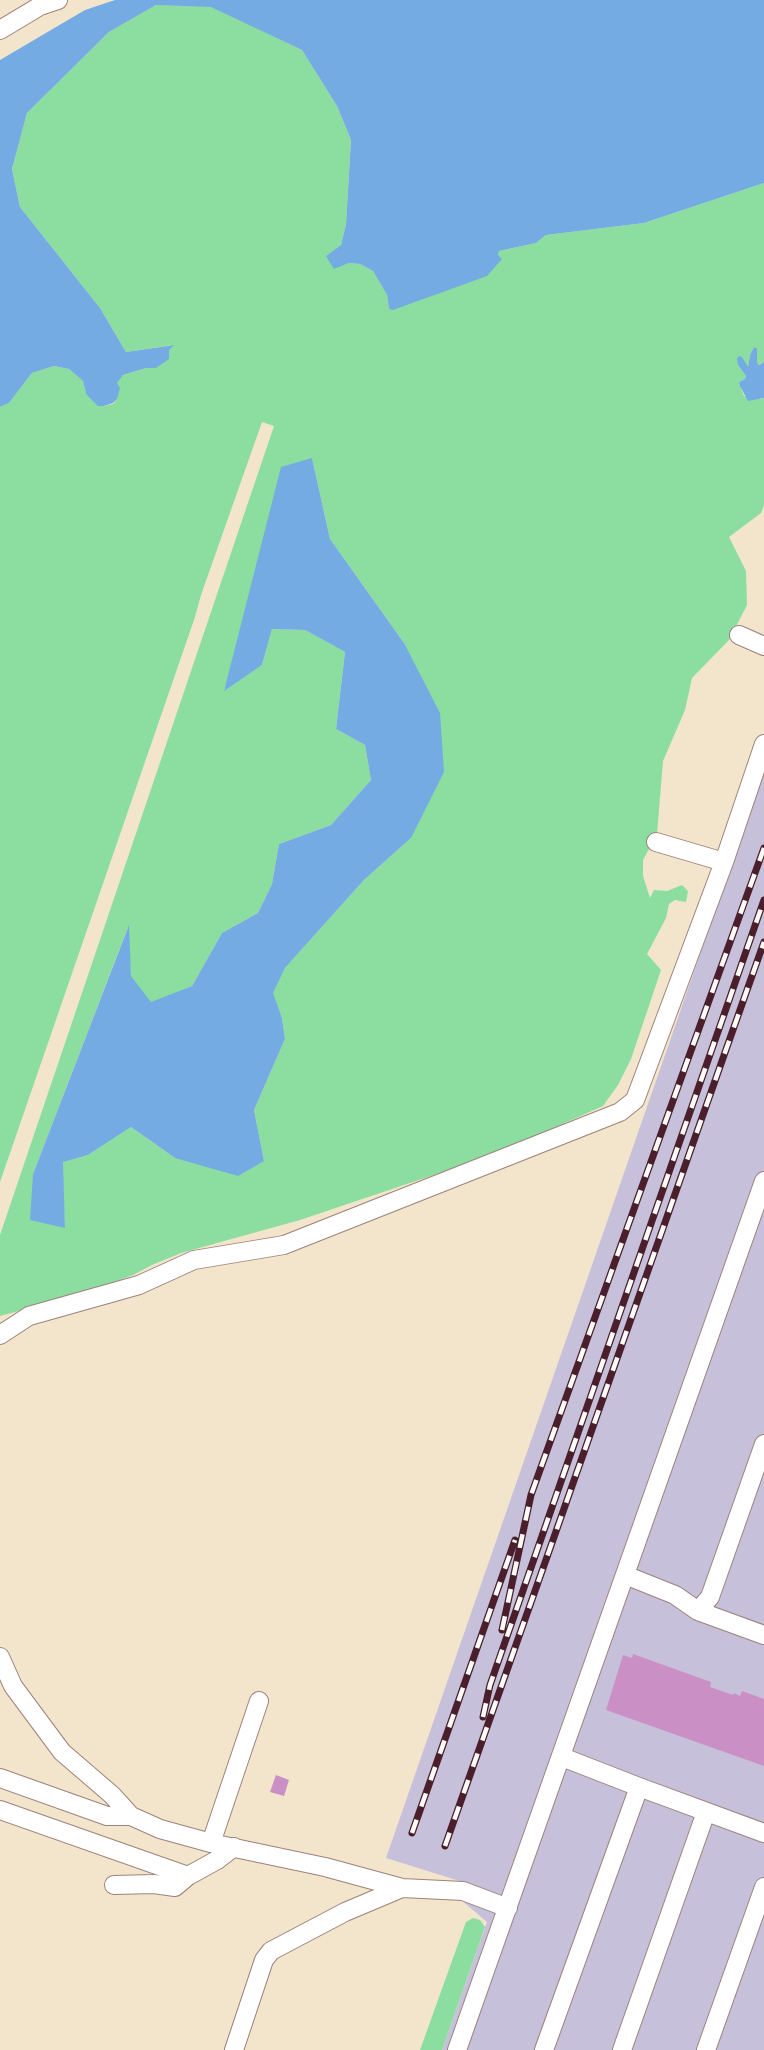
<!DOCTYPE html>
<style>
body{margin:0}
canvas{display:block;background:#f2e5cb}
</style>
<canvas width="764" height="2050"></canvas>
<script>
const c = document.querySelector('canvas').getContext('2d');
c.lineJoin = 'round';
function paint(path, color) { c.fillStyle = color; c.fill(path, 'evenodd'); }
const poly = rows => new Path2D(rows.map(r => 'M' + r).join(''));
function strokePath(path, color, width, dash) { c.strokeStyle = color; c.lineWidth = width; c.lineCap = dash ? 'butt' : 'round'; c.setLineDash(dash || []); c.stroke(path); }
const industrial = poly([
 [764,770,764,2050,442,2050,487,1922,460,1899,466,1883,386,1858]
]);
const green = poly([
 [156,5,211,6,302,50,337,106,351,140,346,224,341,245,327,256,334,268,349,263,360,264,373,271,387,295,389,309,498,255,499,251,536,243,546,235,644,223,764,183,764,362,758,365,757,363,757,348,754,347,750,355,748,368,738,365,746,376,745,379,739,382,744,396,761,399,764,398,764,505,761,513,729,537,746,571,747,605,729,640,692,678,685,710,663,761,657,834,643,860,643,876,650,898,654,890,667,891,682,885,688,891,686,902,675,900,669,904,666,918,647,954,661,970,631,1059,618,1085,603,1106,493,1155,300,1220,181,1253,152,1265,133,1275,82,1294,0,1316,0,1235,274,426,262,422,201,595,195,617,0,1182,0,407,9,403,32,373,54,366,69,369,83,381,86,394,104,406,113,404,117,399,116,383,123,375,146,368,172,345,126,352,100,308,20,207,12,169,27,113,109,32],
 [312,458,330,539,404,643,411,838,364,880,285,968,272,993,282,1018,285,1039,254,1110,264,1161,175,1158,131,1127,88,1155,62,1162,65,1228,33,1174,128,927,131,977,151,1003,192,986,222,933,258,913,272,884,279,844,331,825,371,780,365,745,336,729,345,652,305,630,272,629,262,665,224,690],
 [473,1918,480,1920,485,1927,442,2050,420,2050,466,1922]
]);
const water = poly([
 [115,0,764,0,764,183,644,223,546,235,536,243,499,251,498,255,502,259,487,276,393,310,389,309,387,295,373,271,360,264,349,263,334,269,326,256,341,245,346,224,351,140,337,106,302,50,211,7,156,5,109,32,27,113,12,169,20,207,100,308,126,352,174,345,169,350,169,359,156,368,146,368,123,375,117,383,120,388,117,399,113,403,104,406,98,406,86,394,83,381,69,369,54,366,32,373,9,403,0,407,0,60,85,10],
 [754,347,757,348,757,363,759,365,764,362,764,398,748,401,740,386,739,382,745,379,746,376,738,365,737,358,739,356,742,357,748,367,750,355],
 [312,458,330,539,404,643,440,713,444,772,411,838,364,880,285,968,273,993,282,1018,285,1039,254,1110,264,1161,238,1176,175,1158,131,1127,88,1155,63,1162,65,1228,30,1220,33,1174,129,925,131,976,151,1002,192,986,222,933,258,913,272,884,279,844,331,825,371,780,365,745,336,729,345,652,305,630,272,629,262,665,224,691,281,467]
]);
const building = poly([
 [633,1654,711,1682,710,1687,733,1695,734,1693,740,1696,742,1691,764,1699,764,1766,606,1710,623,1655,632,1658],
 [276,1775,289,1780,284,1796,270,1792]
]);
const minor = poly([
 [0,30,40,6,58,0],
 [739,635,764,646],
 [656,842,724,862],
 [0,1335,29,1316,139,1285,194,1260,284,1245,620,1112,635,1100,724,862,764,744],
 [625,1575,675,1595,698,1611,764,1635],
 [698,1611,710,1597,764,1444],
 [0,1657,13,1686,62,1752,112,1795,131,1816,160,1829,211,1843,325,1867,402,1888],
 [562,1757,639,1787,764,1833],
 [0,1778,107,1816,131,1816],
 [0,1810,188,1876,217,1860,234,1847],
 [211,1843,259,1701],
 [114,1885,154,1884,175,1887,188,1876],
 [234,2050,264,1960,271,1951,345,1912,402,1888,463,1891,508,1908],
 [457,2050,764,1181],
 [544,2050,639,1787],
 [622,2050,706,1812],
 [706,2050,764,1887]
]);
const rail = poly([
 [502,1630,531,1495,764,848],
 [483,1717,490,1685,764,900],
 [412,1833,515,1540],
 [445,1846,764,942]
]);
paint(industrial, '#c6c0da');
paint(green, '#8bde9f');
paint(water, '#75abe3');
paint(building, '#ca90c5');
strokePath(minor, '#9e827b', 20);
strokePath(minor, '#fff', 18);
strokePath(rail, '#4a1f2b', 7);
strokePath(rail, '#fdfcf7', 4.5, [14]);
</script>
